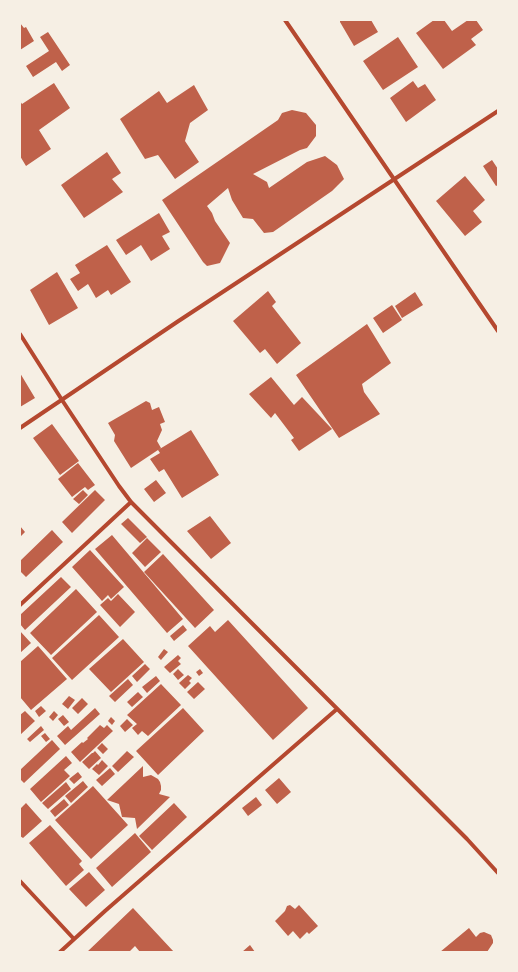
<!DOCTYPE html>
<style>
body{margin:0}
#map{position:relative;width:518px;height:972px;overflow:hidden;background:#f6efe4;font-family:Rubik,sans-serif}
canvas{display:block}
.frame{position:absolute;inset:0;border:21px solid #f6efe4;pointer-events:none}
</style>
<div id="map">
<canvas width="518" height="972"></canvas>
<div class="frame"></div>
</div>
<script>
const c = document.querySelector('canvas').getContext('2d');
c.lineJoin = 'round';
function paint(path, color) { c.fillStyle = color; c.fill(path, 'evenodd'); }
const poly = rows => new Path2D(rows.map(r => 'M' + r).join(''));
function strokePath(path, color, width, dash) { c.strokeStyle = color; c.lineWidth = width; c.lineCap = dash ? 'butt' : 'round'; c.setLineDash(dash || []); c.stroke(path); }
const building = poly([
 [340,20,371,20,378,32,354,46,340,22],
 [434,20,444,20,452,31,468,20,476,20,483,30,471,39,476,45,443,69,416,33],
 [20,23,24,28,26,27,34,41,20,50],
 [48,32,70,65,62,71,56,62,33,77,26,66,49,51,40,37],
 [398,37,418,67,383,90,363,61],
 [413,81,418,88,425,84,436,100,406,122,390,98],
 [54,83,70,108,39,130,51,149,26,166,20,156,20,101,22,104],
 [194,85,208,110,190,123,185,141,199,162,175,179,158,155,145,159,120,119,159,91,167,103],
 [292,110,306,113,316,125,316,136,307,148,300,150,253,174,267,182,269,188,307,162,325,156,337,165,344,179,332,191,273,232,264,233,253,219,243,218,232,200,228,188,207,206,212,213,215,221,230,243,220,263,207,266,203,262,162,200,278,120,282,113],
 [107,152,121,173,112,179,123,192,84,218,61,185],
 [492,160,498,169,498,185,496,186,483,166],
 [465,176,485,200,473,211,482,222,465,236,436,201],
 [159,213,170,232,162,236,170,249,151,261,141,245,126,255,116,240],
 [107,245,131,282,111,295,108,290,96,298,88,284,78,291,70,279,80,273,75,265],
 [57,272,78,308,49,325,30,290],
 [268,291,276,302,272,306,301,343,277,364,265,349,260,353,233,321],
 [415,292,423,305,402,318,395,306],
 [392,305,402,320,383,333,373,318],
 [367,324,391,363,362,384,364,392,380,414,339,438,296,375],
 [20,373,35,398,20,407],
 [271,377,294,405,302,397,332,429,299,451,291,440,294,438,275,413,271,418,249,394],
 [146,401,150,403,152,410,159,407,165,422,160,424,162,430,157,441,161,448,131,468,114,441,115,435,108,423],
 [52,424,79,461,60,475,33,438],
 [191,430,219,475,182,498,164,469,159,472,150,459,160,453,158,450],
 [78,463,95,485,88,490,85,487,72,497,58,479],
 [156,480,166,493,154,502,144,489],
 [83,490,88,495,79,504,73,499],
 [95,490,105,500,72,533,62,522],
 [210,516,231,543,211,559,187,531],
 [128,518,147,537,140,543,121,524],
 [20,526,25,532,20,537],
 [52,530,63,542,26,577,20,571,20,561],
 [112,535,183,619,167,633,95,549],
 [147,538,161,552,145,567,132,553],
 [90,550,124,587,111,599,108,595,102,601,72,567],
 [163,554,214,610,195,628,144,572],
 [61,577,71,587,25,630,20,624,20,615],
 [76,589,97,612,51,655,30,633],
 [118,594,135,612,120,627,100,605,108,598,111,601],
 [99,615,119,637,72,680,52,658],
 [228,620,308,708,273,740,188,646,210,626,215,632],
 [183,625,187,630,174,641,170,636],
 [20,631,31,643,20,653],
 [123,639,144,662,111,692,89,669],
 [38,646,67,679,31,710,20,697,20,662],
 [164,649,168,652,161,660,158,657],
 [178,655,181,658,178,661,181,664,170,673,164,667],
 [145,664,150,669,137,682,132,676],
 [178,669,184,675,178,680,173,674],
 [200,669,203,673,199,676,196,672],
 [188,675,192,678,189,681,191,683,185,689,179,683],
 [156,676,160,681,147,693,142,687],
 [128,679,133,685,115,702,109,696],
 [198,682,205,689,194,699,187,692],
 [161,684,181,705,148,736,142,731,138,735,132,728,137,724,127,715],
 [138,692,143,697,132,707,127,702],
 [69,696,75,700,68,709,62,704],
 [82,698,88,704,78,714,72,708],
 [41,706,46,711,39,717,35,711],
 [95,708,100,714,65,745,57,736,68,726,71,730],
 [183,708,204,731,158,775,136,751],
 [25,711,35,721,20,735,20,715],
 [54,711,58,715,53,721,49,717],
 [63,715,69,722,64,726,58,719],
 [111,717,115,721,112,725,108,721],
 [127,719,133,725,125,732,120,726],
 [100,725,104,728,107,725,113,731,80,762,71,752,82,742,83,743,88,739,87,738],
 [41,726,44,730,30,742,27,739],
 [45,733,50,739,46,742,41,736],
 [52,740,60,749,24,783,20,779,20,770],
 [102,743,108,749,103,754,97,748],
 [95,751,101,758,89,769,82,762,92,753,93,753],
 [127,751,134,757,118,772,112,766],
 [66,756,72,763,64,770,70,776,41,802,30,789],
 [102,760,108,766,99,775,92,769,97,764,98,765],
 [143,766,143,777,151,775,158,779,160,782,161,786,161,790,159,794,170,797,137,829,135,818,122,817,119,804,107,800],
 [110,768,115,774,102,786,96,780],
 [78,772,82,777,74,784,69,779],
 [279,778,291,792,277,804,265,790],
 [83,781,88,787,71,803,65,796],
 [66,782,71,789,48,809,42,803],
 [93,786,128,825,91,859,55,820],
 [256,797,262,805,248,816,242,808],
 [64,799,69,805,55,817,50,811],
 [26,803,42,821,23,838,20,836,20,809],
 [174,803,187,817,152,850,139,836],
 [50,825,82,861,79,864,84,870,66,886,29,843],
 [135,833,151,852,112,887,96,868],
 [89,872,105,890,86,907,69,889],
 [290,905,295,909,299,905,318,926,309,934,307,932,300,939,293,931,288,936,275,921,285,911,287,906],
 [133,908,174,952,140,952,135,946,129,952,87,952],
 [469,928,476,937,480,933,484,932,491,935,493,940,493,943,487,952,440,952],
 [250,945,255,952,242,952]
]);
const minor = poly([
 [285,20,498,331],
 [20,334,62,400,119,486,131,502,467,839,498,873],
 [20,428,177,322,498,111],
 [20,605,131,502],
 [20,881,74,939],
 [60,952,105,911,337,709]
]);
paint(building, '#bf614a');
strokePath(minor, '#b5482f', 4);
</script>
